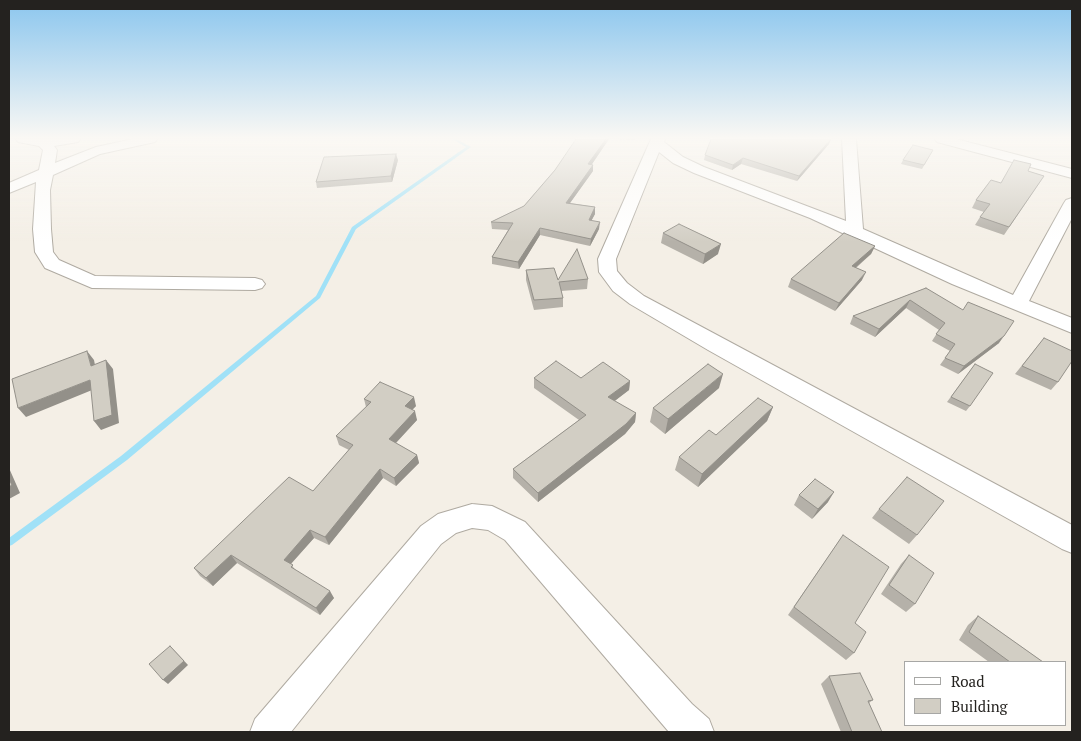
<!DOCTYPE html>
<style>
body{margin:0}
#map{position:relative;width:1081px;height:741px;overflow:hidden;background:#f4efe6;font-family:"PT Serif",serif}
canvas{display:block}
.frame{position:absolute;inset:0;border:10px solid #24221f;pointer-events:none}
.legend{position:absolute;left:904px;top:661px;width:162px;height:65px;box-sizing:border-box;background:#fff;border:1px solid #a7a7a5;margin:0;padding:6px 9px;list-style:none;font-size:15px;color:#24221f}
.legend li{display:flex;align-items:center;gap:10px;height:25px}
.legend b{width:25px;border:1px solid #a7a7a5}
</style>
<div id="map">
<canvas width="1081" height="741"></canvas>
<div class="frame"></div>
<ul class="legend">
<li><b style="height:6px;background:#fff"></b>Road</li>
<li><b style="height:14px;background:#d2cec4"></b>Building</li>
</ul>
</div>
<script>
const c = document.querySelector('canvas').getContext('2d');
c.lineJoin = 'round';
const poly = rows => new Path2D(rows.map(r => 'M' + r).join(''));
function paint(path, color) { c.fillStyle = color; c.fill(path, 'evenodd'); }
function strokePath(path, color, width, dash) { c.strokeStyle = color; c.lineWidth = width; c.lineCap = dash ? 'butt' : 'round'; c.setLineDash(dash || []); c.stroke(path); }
const stream = poly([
 [452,139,456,139,471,147,356,229,320,298,127,460,12,545,9,546,9,538,121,456,316,296,352,227,466,147,452,139]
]);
const street = poly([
 [16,139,80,139,78,142,54,146,57,150,55,163,96,147,133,139,157,139,155,142,100,154,53,175,50,190,51,229,53,252,59,260,95,276,255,278,262,280,265,284,262,288,255,290,92,288,45,268,35,252,33,229,36,182,9,193,9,183,39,170,43,150,39,146,18,142,16,139],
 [651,139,665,139,664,142,683,157,704,167,846,221,842,139,856,139,863,229,1013,295,1064,203,1066,200,1072,198,1072,218,1029,301,1072,318,1072,333,952,284,810,218,694,173,673,163,659,152,616,259,617,271,627,283,644,296,1072,525,1072,553,1062,549,708,350,630,304,613,291,599,272,598,259,651,139],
 [935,139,956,139,1072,169,1072,178,937,142,935,139],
 [472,504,492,506,525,522,692,704,709,719,714,732,669,732,505,540,488,530,472,528,456,533,441,544,291,732,250,732,255,719,421,526,438,514,472,504]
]);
const wall = poly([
 [609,139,592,164,593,171,570,203,595,207,595,214,591,221,599,229,590,246,540,235,519,269,492,264,492,257,508,230,492,229,491,222,524,206,555,170],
 [612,139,635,139,635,140],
 [829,144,797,181,741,164,732,170,704,160,705,155],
 [933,150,922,169,901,164,903,160],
 [398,160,392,182,317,188,316,182],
 [1028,171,1044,176,1004,235,975,225,980,217,984,212,972,208,976,200,1001,183],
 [663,233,718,254,703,264,661,243],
 [875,246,871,254,856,268,862,280,835,311,788,287,791,279],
 [526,270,558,280,588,279,587,289,561,291,563,298,563,307,534,310,526,280],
 [926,288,999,343,958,374,940,365,950,351,932,341,939,330,906,308,875,337,850,324,853,316],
 [1044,338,1058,382,1051,390,1015,374],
 [975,364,970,406,966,411,947,402],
 [534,378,630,381,629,390,614,401,636,413,635,422,625,434,538,502,513,478,513,469,579,420,534,388],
 [719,388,665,434,650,422,653,408],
 [364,399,416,406,412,410,417,420,396,443,417,455,419,463,396,486,383,478,329,545,314,538,291,564,296,571,334,598,320,615,237,563,213,586,200,576,194,568,313,491,349,450,339,445,336,436,366,407],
 [773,407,767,421,698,487,675,470,679,457,716,435],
 [799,495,828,502,812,519,794,505],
 [879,509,917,535,909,544,872,518],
 [843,535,854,653,846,660,788,615],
 [909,555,915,604,906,612,881,594,901,564],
 [978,616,1043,662,989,662,959,640,968,625],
 [829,676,873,700,869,703,882,732,841,732,821,684]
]);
const shadedWall = poly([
 [606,139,609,139,588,170,588,164],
 [831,139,829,144,797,181,799,176],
 [396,154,398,160,392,182,391,176],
 [743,158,741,164,732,170,733,165],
 [593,165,593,171,565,210,566,203],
 [595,207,595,214,588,227,589,220],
 [600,222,599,229,590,246,591,239],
 [540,228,540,235,519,269,518,262],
 [721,244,718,254,703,264,705,254],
 [875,246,871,254,848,274,852,266],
 [866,272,862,280,835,311,839,303],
 [910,300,906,308,875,337,879,329],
 [1004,336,999,343,958,374,964,366],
 [87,351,94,360,97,375,91,366],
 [106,360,113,369,119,423,101,430,94,421],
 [723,374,719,388,665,434,668,419],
 [90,380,97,388,26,417,18,408],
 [630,381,629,390,607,407,608,397],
 [414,397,416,406,407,415,405,406],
 [773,407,767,421,698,487,702,474],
 [415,411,417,420,392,447,389,439],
 [636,413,635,422,625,434,538,502,538,493],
 [417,455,419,463,396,486,394,478],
 [9,468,20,493,9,499],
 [380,469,383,478,329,545,325,537],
 [834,492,828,502,812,519,818,509],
 [310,530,314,538,288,567,284,560],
 [231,555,237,563,213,586,206,578],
 [330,591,334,598,320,615,316,608],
 [170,646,188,665,168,684,163,680]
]);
const building = poly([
 [576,139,606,139,588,164,593,165,566,203,595,207,589,220,600,222,591,239,540,228,518,262,492,257,513,223,491,222,524,206,555,170,576,139],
 [711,139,831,139,799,176,743,158,733,165,705,155,711,139],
 [913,145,933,150,924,165,903,160,913,145],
 [396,154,391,176,316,182,324,157,396,154],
 [1014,160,1031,164,1028,171,1044,176,1009,227,980,217,990,204,976,200,991,180,1001,183,1014,160],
 [679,224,721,244,705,254,663,233,679,224],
 [844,233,875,246,852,266,866,272,839,303,791,279,844,233],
 [577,249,588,279,559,282,563,298,534,300,526,270,554,268,558,280,577,249],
 [926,288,963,310,968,302,1014,321,1004,336,964,366,945,358,955,344,936,334,945,323,910,300,879,329,853,316,926,288],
 [1044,338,1072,351,1072,361,1058,382,1022,366,1044,338],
 [87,351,91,366,106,360,112,415,94,421,90,380,18,408,12,379,87,351],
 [556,361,581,378,603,362,630,381,608,397,636,413,626,424,538,493,513,469,586,415,534,378,556,361],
 [708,364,723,374,668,419,653,408,708,364],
 [975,364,993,373,970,406,951,397,975,364],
 [380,382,414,397,405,406,415,411,389,439,417,455,394,478,380,469,325,537,310,530,284,560,293,565,291,567,330,591,316,608,231,555,206,578,194,568,289,477,313,491,353,445,336,436,371,402,364,399,380,382],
 [758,398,773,407,702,474,679,457,709,430,716,435,758,398],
 [907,477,944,501,917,535,879,509,907,477],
 [9,479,12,485,9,487,9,479],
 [815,479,834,492,818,509,799,495,815,479],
 [843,535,889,567,855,623,866,632,854,653,794,607,843,535],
 [909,555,934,573,915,604,889,585,909,555],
 [978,616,1043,662,1010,662,969,632,978,616],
 [170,646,184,661,163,680,149,664,170,646],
 [860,673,873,700,868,701,882,732,852,732,829,676,860,673]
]);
paint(stream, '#a0e1f7');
strokePath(street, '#afaaa1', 2);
paint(street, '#fff');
paint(wall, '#b5b1a9');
paint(shadedWall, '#939089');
paint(building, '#d2cec4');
strokePath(building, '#939089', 1);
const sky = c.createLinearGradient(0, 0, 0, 242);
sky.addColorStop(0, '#8bc6ee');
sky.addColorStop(0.57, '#faf8f4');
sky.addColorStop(1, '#faf8f400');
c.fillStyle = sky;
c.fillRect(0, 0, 1081, 242);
</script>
